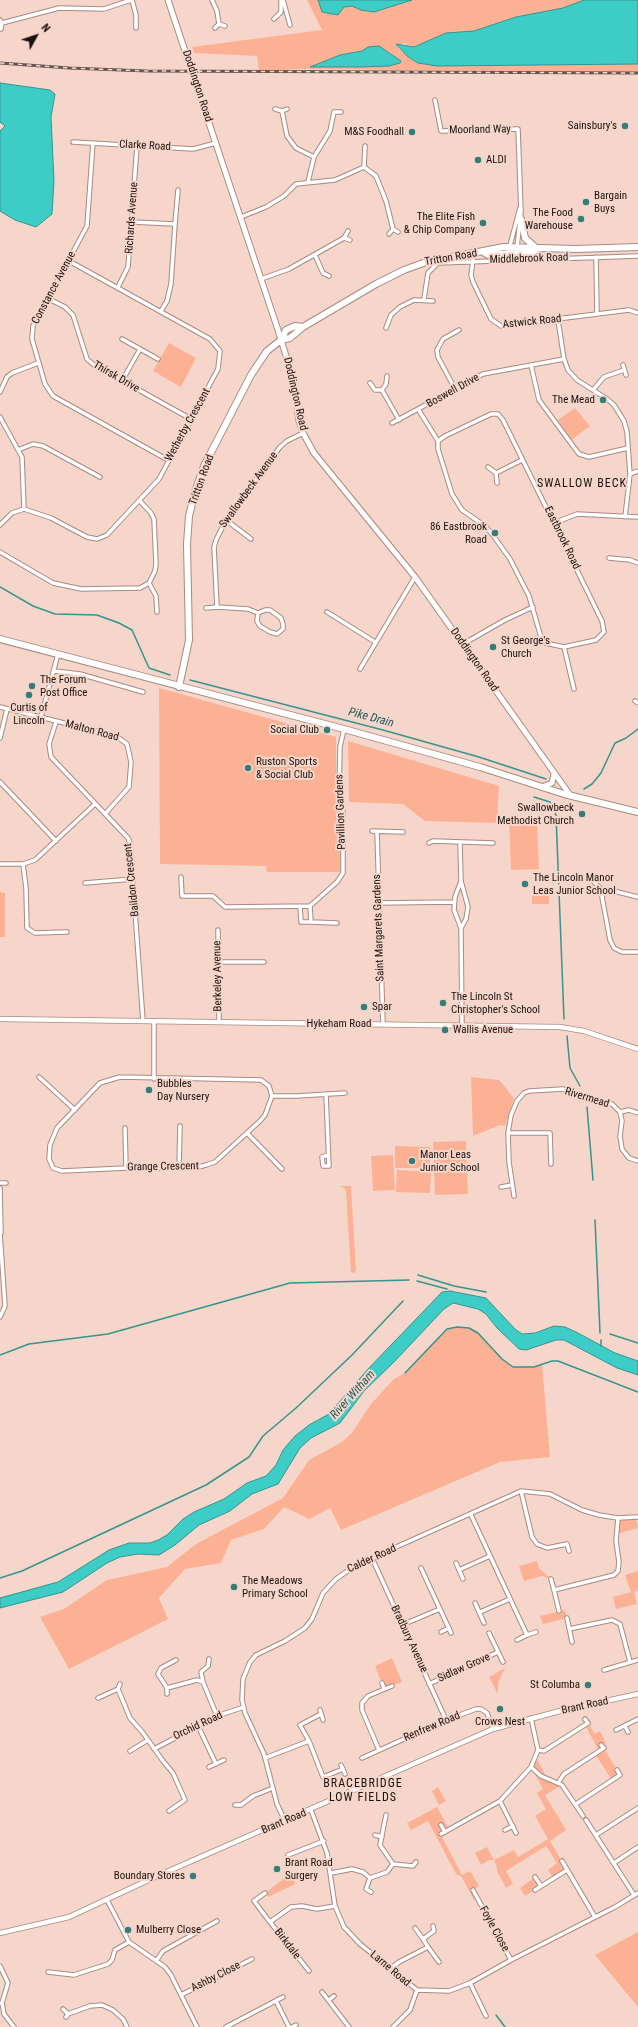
<!DOCTYPE html>
<style>
body{margin:0}
#map{position:relative;width:638px;height:2027px;overflow:hidden;background:#f6d6cb;font-family:"Roboto Condensed",sans-serif}
canvas{display:block}
.north{position:absolute;left:16px;top:16px;width:40px;height:40px;-webkit-text-stroke:3px #f6d6cb;paint-order:stroke;rotate:50deg;font-size:11px;font-weight:700;line-height:16px;text-align:center;color:#1c110d}
.north::after{content:'';display:block;margin:auto;width:14px;height:18px;background:#1c110d;clip-path:polygon(50% 0,100% 100%,50% 72%,0 100%)}
</style>
<div id="map">
<canvas width="638" height="2027"></canvas>
<div class="north">N</div>
</div>
<script>
const c = document.querySelector('canvas').getContext('2d');
c.lineJoin = 'round';
function paint(path, color) { c.fillStyle = color; c.fill(path, 'evenodd'); }
const poly = rows => new Path2D(rows.map(r => 'M' + r).join(''));
function strokePath(path, color, width, dash) { c.strokeStyle = color; c.lineWidth = width; c.lineCap = dash ? 'butt' : 'round'; c.setLineDash(dash || []); c.stroke(path); }
function write(font, color, halo, rows, align = 'center') {
  c.font = font + ' "Roboto Condensed",sans-serif'; c.lineWidth = 4; c.setLineDash([]); c.textBaseline = 'middle'; c.strokeStyle = halo; c.fillStyle = color; for (const [text, x, y, turn = 0] of rows) {
    c.save(); c.translate(x, y); c.rotate((+turn || 0) * Math.PI / 180); c.textAlign = isNaN(turn) ? turn : align; if (halo) c.strokeText(text, 0, 0); c.fillText(text, 0, 0); c.restore();
  }
}
const green = poly([
 [307,0,584,0,563,8,516,17,474,31,446,33,414,47,403,43,398,48,407,56,418,63,638,64,638,72,301,69,259,71,257,56,194,53,192,47,322,30],
 [169,343,196,358,181,387,153,371],
 [575,408,590,426,571,440,558,420],
 [159,688,336,737,336,799,340,811,340,872,267,872,266,866,160,864],
 [348,741,499,786,497,823,425,821,403,804,349,802],
 [537,820,539,869,511,870,509,821],
 [0,892,5,893,5,937,0,937],
 [532,895,549,895,549,904,532,904],
 [471,1077,499,1080,506,1088,514,1099,505,1126,500,1125,473,1136],
 [466,1141,468,1194,435,1195,433,1142],
 [395,1146,430,1147,430,1168,395,1168],
 [393,1155,395,1190,373,1191,371,1156],
 [397,1170,431,1172,430,1193,396,1192],
 [339,1186,351,1186,356,1270,354,1273,351,1272,346,1191,344,1188],
 [457,1327,469,1328,478,1333,502,1359,513,1367,534,1367,542,1364,550,1457,500,1462,341,1530,330,1508,309,1519,284,1507,264,1529,231,1540,221,1563,185,1569,159,1598,168,1619,69,1669,40,1617,64,1609,107,1580,167,1567,196,1544,283,1498,309,1460,342,1442,352,1433,371,1404,394,1379,405,1373,447,1329],
 [618,1518,636,1518,638,1528,617,1534],
 [537,1561,539,1568,551,1579,542,1576,524,1581,519,1566],
 [638,1571,638,1590,634,1592,637,1604,616,1609,613,1597,631,1592,625,1575],
 [565,1610,567,1618,543,1624,540,1616],
 [392,1658,402,1682,384,1689,375,1666],
 [505,1668,498,1683,498,1694,489,1677],
 [588,1723,595,1734,600,1731,606,1743,602,1745,620,1775,612,1780,595,1754,599,1751,585,1725],
 [536,1758,549,1781,562,1785,545,1795,566,1830,550,1841,567,1870,553,1878,548,1870,557,1863,546,1846,506,1871,513,1884,506,1888,497,1871,497,1867,494,1860,489,1860,481,1865,475,1853,487,1847,494,1860,514,1850,518,1857,548,1839,535,1816,546,1809,537,1793,543,1789,531,1767],
 [438,1787,446,1801,439,1805,432,1791],
 [437,1807,449,1829,441,1835,462,1875,470,1871,479,1886,473,1890,477,1898,474,1900,461,1876,456,1874,428,1821,411,1830,407,1823],
 [294,1871,295,1884,268,1897,265,1893],
 [535,1877,541,1886,525,1896,520,1888],
 [638,1932,638,2007,595,1955]
]);
const water = poly([
 [318,0,412,0,374,12,361,10,352,6,344,7,338,15,322,12,318,0],
 [584,0,638,0,638,64,437,66,418,63,407,56,396,44,414,47,446,33,474,31,516,17,563,8,584,0],
 [379,46,401,61,400,63,389,66,360,67,310,67,340,55,362,51,368,47,379,46],
 [0,83,50,90,55,94,51,117,54,181,52,214,36,227,15,220,0,211,0,131,5,126,0,122,0,83],
 [450,1291,486,1298,515,1329,522,1334,535,1333,554,1326,565,1327,576,1332,615,1353,638,1361,638,1375,617,1368,564,1340,556,1340,526,1350,519,1349,497,1328,486,1314,478,1309,453,1303,444,1309,394,1362,364,1391,340,1423,311,1438,300,1448,278,1484,252,1494,230,1511,199,1525,175,1545,159,1555,138,1554,120,1557,107,1563,63,1592,0,1608,0,1598,58,1582,109,1550,129,1543,150,1543,158,1540,167,1535,183,1519,194,1512,224,1499,247,1483,266,1476,276,1465,283,1450,295,1436,309,1425,329,1414,368,1369,442,1292,450,1291]
]);
const stream = poly([
 [0,587,33,606,55,614,97,615,119,623,132,630,149,668,170,675],
 [190,680,383,730,479,757,546,779],
 [584,789,592,784,601,773,615,743,626,738,638,729],
 [534,797,550,802,556,815,564,1019],
 [567,1036,570,1068,580,1086],
 [587,1107,593,1180],
 [595,1220,600,1333],
 [418,1275,454,1286,486,1292],
 [417,1281,447,1289],
 [610,1334,638,1343],
 [601,1340,601,1346],
 [0,1355,29,1344,108,1334,290,1283,409,1280],
 [405,1373,447,1329,457,1327,469,1328,478,1333,502,1359,513,1367,534,1367,552,1361,558,1361,638,1392],
 [0,1578,22,1571,206,1485,249,1457,263,1436,296,1408,352,1355,403,1301],
 [496,2015,505,2027]
]);
const minor = poly([
 [132,0,136,15,136,28],
 [212,0,217,11,219,24],
 [283,0,290,25],
 [274,19,281,12,281,0],
 [0,20,2,23,1,29],
 [2,23,59,8,104,9,131,0],
 [215,28,219,24,225,26],
 [435,100,441,131,518,129,521,212,517,247],
 [275,109,282,111],
 [287,109,282,111,287,136,296,148,314,157],
 [73,142,193,149,216,143],
 [93,143,87,226,33,326,32,339,45,384,53,396,168,460],
 [364,167,365,146],
 [308,182,314,157,330,131,334,112,341,112],
 [241,217,266,207,284,196,296,184,335,180,364,167,376,176,386,201,393,229,398,232],
 [132,222,175,224,171,284,167,301,161,311],
 [175,224,178,190],
 [389,234,393,229],
 [344,238,348,231],
 [509,249,520,208],
 [315,255,323,273,329,276],
 [596,257,597,313],
 [473,260,471,275,473,282,491,319,501,326,629,310,638,313],
 [261,279,289,269,344,238,350,240],
 [118,287,128,267,137,146],
 [49,299,65,307,73,315,87,359,94,365,191,419],
 [424,299,428,273,438,263,638,256],
 [558,320,564,359,568,370,577,380,607,399,614,405,624,421,627,432,630,474,625,517],
 [386,328,391,315,400,307,414,300,433,301],
 [122,339,158,359],
 [531,365,539,400,579,454,589,457,628,448],
 [623,365,626,375],
 [122,381,140,349],
 [370,383,375,390,382,390,386,384,387,376],
 [455,389,438,357,437,350,443,339,459,330],
 [382,390,399,420],
 [593,390,604,377,624,370],
 [0,392,7,377,12,373,38,363],
 [418,409,438,441],
 [491,414,498,414,503,420,602,621,604,632,596,640,564,647,545,643,541,637,529,596,510,559,492,534,485,526,462,510,452,494,438,449,438,441,445,436,491,414],
 [0,417,22,457,24,509],
 [392,423,483,374,564,359],
 [18,450,33,444,43,446,100,477],
 [488,467,496,473],
 [630,474,638,471],
 [497,483,496,473,522,460],
 [226,520,251,539],
 [554,523,577,514,638,517],
 [0,525,12,513,24,509,51,518,87,537,97,539,107,535,159,479,218,369,220,351,210,339,69,261],
 [0,552,53,583,81,589,140,588,149,583,155,571,156,564,154,519,151,513,140,501],
 [609,558,630,560,638,563],
 [149,583,156,596,157,612],
 [206,608,217,607],
 [327,612,375,642],
 [258,613,257,621,260,626,270,632,277,634,283,629,283,624,281,618,270,610,265,610,258,613,248,609,217,607,214,547,216,540,226,520,280,447,287,441,303,433],
 [463,644,505,620,533,607],
 [564,647,574,689],
 [360,669,415,577],
 [54,671,80,674,143,692],
 [635,701,638,703],
 [0,707,116,736,127,744,131,762,129,787,105,814],
 [41,717,58,654],
 [56,722,49,744,51,757,128,838,130,843,143,1021],
 [0,738,7,709],
 [0,782,56,841],
 [372,831,403,832],
 [377,832,383,1024],
 [460,842,461,881,455,897,454,910,461,928],
 [429,843,433,841,493,843],
 [0,864,23,864,35,860,95,804],
 [23,864,26,888,27,928,35,933,67,932],
 [181,877,182,896,213,896,225,907,310,906,337,882,343,873,343,812,339,797,340,747,344,729],
 [461,881,468,907,466,919,461,928,462,1026],
 [593,881,604,892],
 [85,883,133,879],
 [638,897,610,890,604,892,602,897,610,940,614,948,622,952,638,952],
 [378,903,454,902],
 [300,906,301,922,311,922,310,906],
 [311,922,337,923],
 [218,930,219,1022],
 [217,962,264,962],
 [39,1077,75,1110],
 [120,1077,261,1080,269,1086,272,1096,265,1115,260,1121,215,1162,206,1165,195,1168,126,1168,62,1171,53,1168,49,1159,50,1145,57,1128,100,1083,120,1077],
 [154,1079,154,1021],
 [326,1094,329,1166,323,1166,322,1157,328,1155],
 [272,1096,297,1096,345,1093],
 [620,1112,629,1110,638,1113],
 [125,1128,126,1168],
 [247,1133,282,1169],
 [508,1133,550,1133,551,1164],
 [179,1167,180,1126],
 [0,1183,6,1183],
 [501,1187,512,1185],
 [0,1188,1,1233],
 [514,1196,509,1162,508,1133,511,1115,517,1101,524,1093,529,1091,563,1089,579,1096,612,1104,620,1112,622,1121,620,1136,622,1149,629,1158,638,1161],
 [0,1233,5,1306,0,1317],
 [521,1491,532,1537,537,1544,547,1548,567,1544,569,1551],
 [471,1515,527,1635,536,1632],
 [372,1558,446,1720],
 [456,1563,463,1579],
 [421,1568,451,1633],
 [459,1570,490,1556],
 [551,1579,554,1590,614,1575,618,1571,619,1562,616,1541,618,1518],
 [554,1590,559,1611],
 [475,1603,484,1623],
 [480,1612,510,1599],
 [567,1618,572,1642],
 [402,1625,440,1609],
 [569,1629,612,1620,620,1624,630,1662],
 [441,1632,449,1628],
 [489,1633,503,1662],
 [517,1640,527,1635],
 [604,1670,638,1660],
 [203,1682,201,1672,208,1666,209,1659],
 [382,1683,384,1689],
 [429,1684,498,1652],
 [167,1688,197,1680,203,1682,217,1716],
 [118,1689,130,1718,143,1733,163,1761,173,1773,185,1800,169,1811],
 [167,1694,167,1688,158,1674,161,1668,176,1660],
 [98,1698,118,1689,120,1684],
 [320,1710,323,1720],
 [321,1714,300,1725,309,1741,323,1777,343,1769],
 [198,1726,216,1764],
 [625,1726,628,1732],
 [616,1730,638,1719],
 [154,1749,217,1716,244,1707],
 [379,1750,362,1710,362,1703,368,1696,392,1686],
 [538,1750,544,1751,588,1723,585,1719],
 [130,1751,148,1740],
 [265,1758,309,1741],
 [362,1758,446,1720,476,1709,481,1709,487,1713,493,1729],
 [341,1765,345,1774],
 [209,1767,224,1760],
 [531,1767,541,1776,562,1785,583,1816],
 [558,1783,564,1774,604,1748,601,1745],
 [500,1801,516,1833],
 [576,1804,620,1775,617,1770],
 [235,1805,241,1805,253,1796,273,1788],
 [311,1810,327,1853,335,1906,344,1927,360,1944,417,1990,449,1991,470,1983,511,1960,615,1907,638,1893],
 [386,1815,380,1845,393,1864],
 [586,1820,634,1895],
 [285,1821,277,1804,264,1754,245,1713,242,1700,243,1679,250,1662,256,1655,285,1641,305,1628,312,1619,323,1593,336,1579,356,1565,521,1491,550,1494,582,1510,599,1515,618,1518,638,1517],
 [441,1825,445,1832],
 [505,1830,513,1826],
 [441,1834,500,1801,531,1767,538,1750,531,1718],
 [375,1835,382,1837],
 [596,1835,638,1808],
 [288,1855,324,1841],
 [562,1861,595,1917],
 [614,1863,638,1847],
 [331,1873,352,1869,363,1872,370,1878,387,1872,393,1864,413,1866,416,1862],
 [535,1877,541,1886],
 [370,1878,366,1889,371,1892],
 [473,1890,511,1960],
 [535,1890,567,1870],
 [265,1893,254,1901,270,1922],
 [107,1900,129,1942,165,1967,171,1975,197,2027],
 [415,1928,423,1939],
 [428,1947,423,1939,434,1931,433,1926],
 [156,1961,163,1951,217,1921],
 [0,1966,8,1983,2,2003,0,2003],
 [390,1969,399,1962,428,1947,439,1962],
 [309,1971,270,1922,291,1907,302,1906,317,1909,335,1906],
 [48,1972,74,1975,108,1964,112,1960,115,1950,129,1942],
 [470,1983,486,2016],
 [322,1992,349,2027],
 [181,1995,252,1959],
 [329,2000,334,1996],
 [276,2001,289,2027],
 [2,2003,4,2014,14,2027],
 [63,2009,68,2014,66,2017],
 [68,2014,90,2006,102,2005,113,2010,123,2019,127,2027],
 [226,2027,283,1997],
 [292,2027,296,2025],
 [393,2027,410,2010,417,1990]
]);
const tertiary = poly([
 [0,1019,560,1027,584,1031,638,1049],
 [0,1933,69,1917,155,1877,493,1729,560,1711,638,1694]
]);
const secondary = poly([
 [168,0,277,327,293,378,299,421,303,433,314,453,415,577,570,795],
 [542,787,552,783,554,774]
]);
const primary = poly([
 [521,219,525,238,536,248],
 [483,252,488,255,533,252,537,249],
 [281,340,286,330,295,326,303,327],
 [0,639,344,729,480,767,564,794,638,812],
 [179,687,189,640,187,544,189,516,195,492,204,466,251,375,267,351,281,340,290,338,303,327,376,284,404,270,426,262,504,247,576,249,638,247]
]);
const rail = poly([
 [0,63,69,68,147,71,638,73]
]);
const markers = [
 [625,126,4,"#347d79"],
 [412,132,4,"#347d79"],
 [478,160,4,"#347d79"],
 [586,202,4,"#347d79"],
 [581,219,4,"#347d79"],
 [483,223,4,"#347d79"],
 [603,400,4,"#347d79"],
 [495,533,4,"#347d79"],
 [493,647,4,"#347d79"],
 [32,686,4,"#347d79"],
 [29,695,4,"#347d79"],
 [327,730,4,"#347d79"],
 [248,768,4,"#347d79"],
 [582,814,4,"#347d79"],
 [525,884,4,"#347d79"],
 [443,1003,4,"#347d79"],
 [364,1007,4,"#347d79"],
 [445,1030,4,"#347d79"],
 [149,1090,4,"#347d79"],
 [412,1161,4,"#347d79"],
 [234,1587,4,"#347d79"],
 [588,1685,4,"#347d79"],
 [500,1709,4,"#347d79"],
 [277,1869,4,"#347d79"],
 [193,1876,4,"#347d79"],
 [128,1930,4,"#347d79"]
];
const streetNames = [
 ["Doddington Road",197,86,72],
 ["Moorland Way",480,130,-1],
 ["Clarke Road",145,146,3],
 ["Richards Avenue",132,218,-86],
 ["Tritton Road",451,258,-10],
 ["Middlebrook Road",529,259,-2],
 ["Constance Avenue",54,288,-62],
 ["Astwick Road",532,322,-6],
 ["Thirsk Drive",116,377,30],
 ["Boswell Drive",453,391,-29],
 ["Doddington Road",295,394,77],
 ["Wetherby Crescent",188,425,-61],
 ["Tritton Road",202,480,-70],
 ["Swallowbeck Avenue",249,490,-54],
 ["Eastbrook Road",562,538,64],
 ["Doddington Road",474,660,55],
 ["Malton Road",92,731,15],
 ["Pavillion Gardens",341,812,-92],
 ["Baildon Crescent",132,880,-96],
 ["Saint Margarets Gardens",379,928,-92],
 ["Berkeley Avenue",218,976,-91],
 ["Hykeham Road",339,1024],
 ["Rivermead",587,1098,17],
 ["Grange Crescent",163,1167,-1],
 ["Calder Road",372,1559,-25],
 ["Bradbury Avenue",409,1639,65],
 ["Sidlaw Grove",464,1668,-24],
 ["Brant Road",585,1706,-12],
 ["Orchid Road",198,1726,-25],
 ["Renfrew Road",432,1727,-23],
 ["Brant Road",284,1822,-23],
 ["Foyle Close",494,1929,61],
 ["Birkdale",287,1944,52],
 ["Larne Road",390,1969,40],
 ["Ashby Close",216,1977,-27]
];
const poiNames = [
 ["Sainsbury's",617,126,"right"],
 ["M&S Foodhall",404,132,"right"],
 ["ALDI",486,160],
 ["Bargain",594,196],
 ["Buys",594,209],
 ["The Food",573,213,"right"],
 ["Warehouse",573,226,"right"],
 ["The Elite Fish",475,217,"right"],
 ["& Chip Company",475,230,"right"],
 ["The Mead",595,400,"right"],
 ["86 Eastbrook",487,527,"right"],
 ["Road",487,540,"right"],
 ["St George's",501,641],
 ["Church",501,654],
 ["The Forum",40,680],
 ["Post Office",40,693],
 ["Curtis of",29,708,"center"],
 ["Lincoln",29,721,"center"],
 ["Social Club",319,730,"right"],
 ["Ruston Sports",256,762],
 ["& Social Club",256,775],
 ["Swallowbeck",574,808,"right"],
 ["Methodist Church",574,821,"right"],
 ["The Lincoln Manor",533,878],
 ["Leas Junior School",533,891],
 ["The Lincoln St",451,997],
 ["Christopher's School",451,1010],
 ["Spar",372,1007],
 ["Wallis Avenue",453,1030],
 ["Bubbles",157,1084],
 ["Day Nursery",157,1097],
 ["Manor Leas",420,1155],
 ["Junior School",420,1168],
 ["The Meadows",242,1581],
 ["Primary School",242,1594],
 ["St Columba",580,1685,"right"],
 ["Crows Nest",500,1722,"center"],
 ["Brant Road",285,1863],
 ["Surgery",285,1876],
 ["Boundary Stores",185,1876,"right"],
 ["Mulberry Close",136,1930]
];
const neighbourhoodNames = [
 ["SWALLOW BECK",582,484],
 ["BRACEBRIDGE",363,1784],
 ["LOW FIELDS",363,1798]
];
const waterNames = [
 ["Pike Drain",371,718,15],
 ["River Witham",353,1395,-48]
];
paint(green, '#fdb194');
paint(water, '#3eccc6');
strokePath(water, '#34948e', 1);
strokePath(stream, '#34948e', 1.5);
strokePath(minor, '#a88a80', 5.5);
strokePath(tertiary, '#a88a80', 6);
strokePath(secondary, '#a88a80', 7);
strokePath(primary, '#a88a80', 8);
strokePath(minor, '#fff', 3.5);
strokePath(tertiary, '#fff', 4.5);
strokePath(secondary, '#fff', 5);
strokePath(primary, '#fff', 6);
strokePath(rail, '#66544e', 3);
strokePath(rail, '#f6d6cb', 1.5, [4.5]);
for (const [x, y, r, color] of markers) { const dot = new Path2D(); dot.arc(x, y, r, 0, 2 * Math.PI); c.fillStyle = color; c.fill(dot); strokePath(dot, '#f6d6cb', 1.5); }
write('11px', '#1c110d', '#f6d6cb', streetNames);
write('11px', '#1c110d', '#f6d6cb', poiNames, 'left');
c.letterSpacing = '1px';
write('12px', '#1c110d', '#f6d6cb', neighbourhoodNames);
c.letterSpacing = '0px';
write('italic 12px', '#205956', '#f6d6cb', waterNames);
</script>
